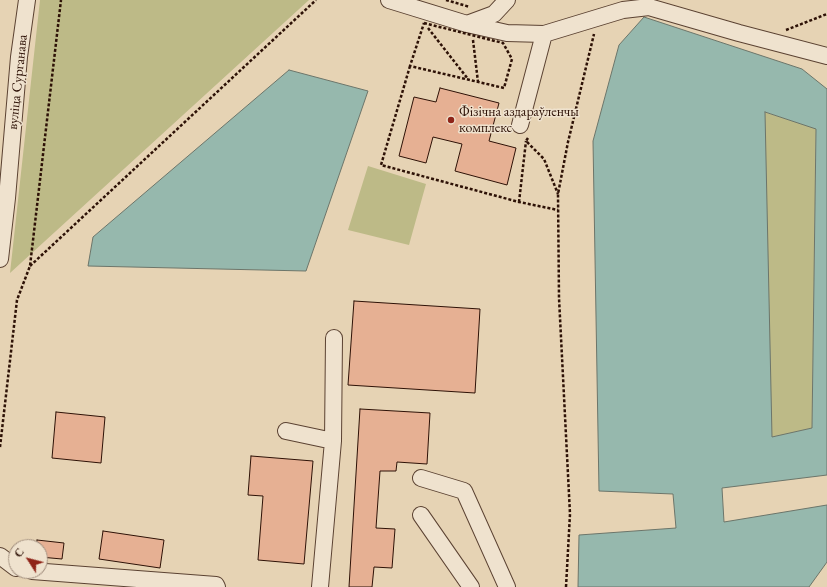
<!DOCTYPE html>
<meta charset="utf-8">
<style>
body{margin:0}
#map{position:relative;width:827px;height:587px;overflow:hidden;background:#e6d3b4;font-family:"EB Garamond",serif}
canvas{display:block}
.north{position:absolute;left:8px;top:539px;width:40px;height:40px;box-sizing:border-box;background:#efe2ce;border:1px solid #a18e7e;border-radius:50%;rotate:306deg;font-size:11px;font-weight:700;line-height:16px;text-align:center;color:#2d1106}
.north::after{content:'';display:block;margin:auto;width:14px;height:18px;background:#8f2418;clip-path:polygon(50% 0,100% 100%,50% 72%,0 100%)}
</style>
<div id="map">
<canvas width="827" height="587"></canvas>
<div class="north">С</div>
</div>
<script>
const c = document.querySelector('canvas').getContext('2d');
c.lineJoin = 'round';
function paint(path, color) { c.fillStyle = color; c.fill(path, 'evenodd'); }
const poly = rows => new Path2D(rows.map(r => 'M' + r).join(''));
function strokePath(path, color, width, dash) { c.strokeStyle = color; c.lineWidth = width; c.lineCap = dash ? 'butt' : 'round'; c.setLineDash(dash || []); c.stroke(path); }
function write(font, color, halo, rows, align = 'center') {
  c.font = font + ' "EB Garamond",serif'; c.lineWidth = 3; c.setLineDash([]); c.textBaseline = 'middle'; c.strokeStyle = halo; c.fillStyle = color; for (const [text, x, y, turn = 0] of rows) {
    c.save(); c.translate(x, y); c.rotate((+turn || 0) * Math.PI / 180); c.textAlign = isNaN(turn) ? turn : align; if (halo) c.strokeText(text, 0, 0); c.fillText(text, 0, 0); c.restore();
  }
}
const green = poly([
 [40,0,309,0,10,273],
 [764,112,816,128,812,428,771,438],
 [368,166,426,184,409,245,348,230]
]);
const water = poly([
 [644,17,802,69,827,89,827,475,722,488,724,522,827,505,827,562,809,587,578,587,579,535,676,528,673,494,599,491,593,141,619,45,644,17],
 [765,112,816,129,812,428,772,437,765,112],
 [289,70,368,91,306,271,88,266,93,237,289,70]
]);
const building = poly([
 [440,88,499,103,489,141,516,148,507,185,455,171,462,144,433,137,426,163,399,156,414,97,436,102,440,88],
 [354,301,480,309,475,393,348,385,354,301],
 [360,409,430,413,427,464,397,462,396,471,380,471,376,528,395,529,392,568,374,567,372,587,349,587,360,409],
 [56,412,105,417,101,463,52,458,56,412],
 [251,456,313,461,304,564,258,560,263,496,248,495,251,456],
 [103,531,164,540,160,568,99,559,103,531],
 [37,540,64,543,62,559,40,557,40,547,36,547,37,540]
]);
const path = poly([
 [446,0,470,7],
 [424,23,503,43,512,59,504,88,410,66,424,23],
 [428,28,468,79],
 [786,30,827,14],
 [473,40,478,82],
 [410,66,381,165,519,202,558,210],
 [528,138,526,141,544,159,558,194],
 [519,202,526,141],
 [30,266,316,0],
 [0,447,17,300,30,266,61,0],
 [566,587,570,514,559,298,558,194,568,142,594,34]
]);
const minor = poly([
 [389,0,467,24,507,33,544,34,623,10,649,7,739,33,827,56],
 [467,24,494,14,507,0],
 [520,125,544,34],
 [0,259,7,198,19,57,27,0],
 [286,431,333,441],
 [421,478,464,491,507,587],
 [421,515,471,587],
 [0,556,16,568],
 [32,571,216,585,217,587],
 [320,587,333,441,334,338]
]);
const markers = [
 [451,120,4,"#8f2418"]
];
const streetNames = [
 ["вуліца Сурганава",18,82,-84]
];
const poiNames = [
 ["Фізічна аздараўленчы",459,112],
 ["комплекс",459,128]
];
paint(green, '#bdba87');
paint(water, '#96b8ad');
strokePath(water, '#6c756a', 1);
paint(building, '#e6b093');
strokePath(building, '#2d1106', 1);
strokePath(minor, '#5b4232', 18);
strokePath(path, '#2d1106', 2.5, [3, 2]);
strokePath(minor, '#efe2ce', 16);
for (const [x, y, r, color] of markers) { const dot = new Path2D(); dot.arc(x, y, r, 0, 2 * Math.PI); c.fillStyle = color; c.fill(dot); strokePath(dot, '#efe2ce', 1.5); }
write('14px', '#2d1106', '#efe2ce', streetNames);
write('14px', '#2d1106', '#efe2ce', poiNames, 'left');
</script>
